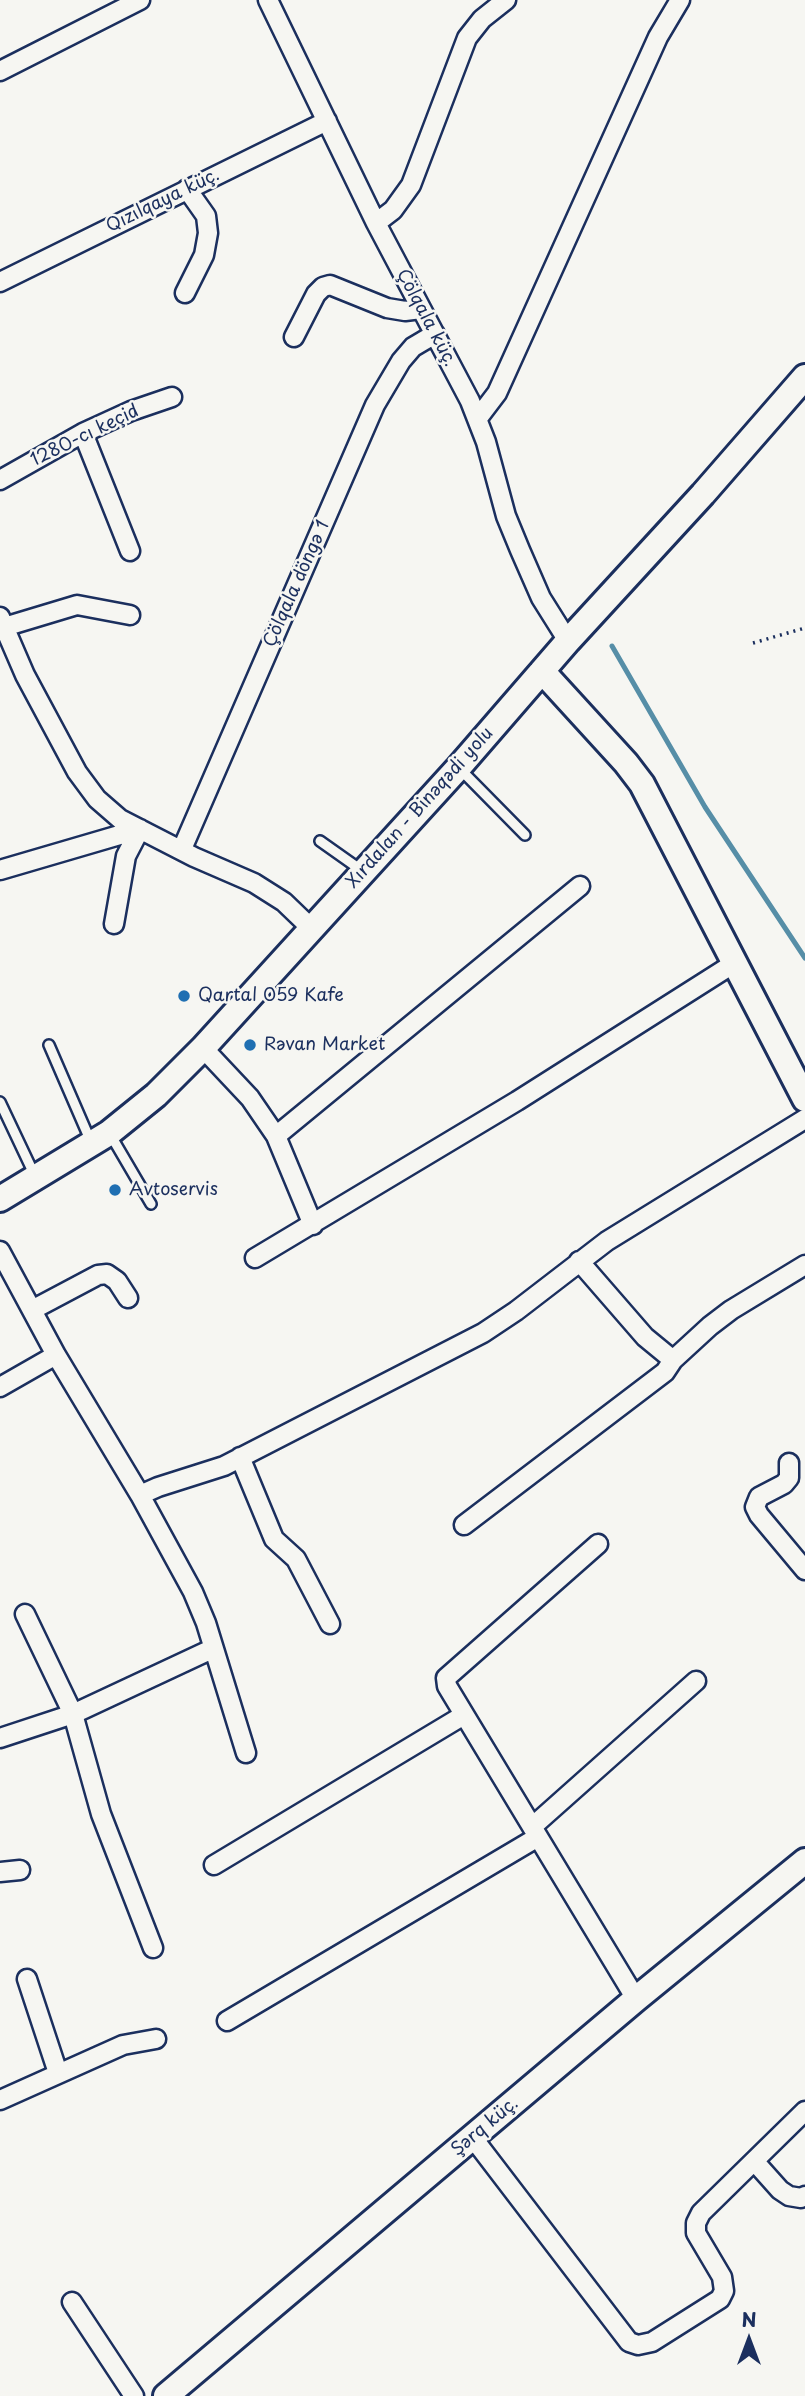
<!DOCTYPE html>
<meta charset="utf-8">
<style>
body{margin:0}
#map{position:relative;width:805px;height:2396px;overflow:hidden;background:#f6f6f2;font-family:"Playpen Sans",sans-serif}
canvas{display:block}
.north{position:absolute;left:714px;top:2305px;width:70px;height:70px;-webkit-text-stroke:5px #f6f6f2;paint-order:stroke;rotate:0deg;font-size:19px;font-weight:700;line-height:28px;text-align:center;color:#1b2f5e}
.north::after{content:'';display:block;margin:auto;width:24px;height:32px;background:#1b2f5e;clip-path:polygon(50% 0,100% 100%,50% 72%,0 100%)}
</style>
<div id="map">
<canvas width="805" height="2396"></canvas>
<div class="north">N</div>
</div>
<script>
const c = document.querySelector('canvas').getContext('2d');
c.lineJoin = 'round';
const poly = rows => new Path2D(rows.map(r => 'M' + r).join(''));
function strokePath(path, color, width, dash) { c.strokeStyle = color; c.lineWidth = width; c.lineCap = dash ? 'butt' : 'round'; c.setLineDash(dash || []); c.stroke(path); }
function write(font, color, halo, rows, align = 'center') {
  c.font = font + ' "Playpen Sans",sans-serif'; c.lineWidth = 5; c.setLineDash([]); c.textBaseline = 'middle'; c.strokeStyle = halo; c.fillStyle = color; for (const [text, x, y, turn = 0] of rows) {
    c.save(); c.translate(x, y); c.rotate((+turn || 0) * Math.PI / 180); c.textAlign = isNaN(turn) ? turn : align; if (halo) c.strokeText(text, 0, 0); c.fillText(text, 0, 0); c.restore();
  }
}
const stream = poly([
 [612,646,705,807,805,958]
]);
const path = poly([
 [753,643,805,628]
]);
const lane = poly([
 [460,769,525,835],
 [320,841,361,870],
 [49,1045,91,1142],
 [0,1102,35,1176],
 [110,1134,151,1204]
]);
const street = poly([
 [268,0,376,223,470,401,486,442,506,516,520,550,541,598,568,641],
 [0,71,140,0],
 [376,223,393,210,411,185,467,38,482,19,506,0],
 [0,282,327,121],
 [185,293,204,255,208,233,206,216,187,189],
 [294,337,316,294,323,287,330,285,387,308,405,311,421,309],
 [478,418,497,393,658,37,680,0],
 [83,433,130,551],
 [0,480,83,433,131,411,172,397],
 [0,617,25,675,77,772,97,799,120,819,194,857,254,883,284,902,311,928],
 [4,627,77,605,130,615],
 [182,849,375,405,401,361,413,347,435,334],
 [0,870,140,829,126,856,114,924],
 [203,1048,250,1098,276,1136,313,1225],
 [276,1136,580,886],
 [0,1251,56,1355,140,1495,193,1592,206,1623,246,1753],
 [255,1258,517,1101,733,964],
 [579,1261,645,1337,673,1360],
 [32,1310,98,1275,107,1274,117,1281,128,1298],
 [0,1387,56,1355],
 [240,1457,274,1539,296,1559,330,1624],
 [789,1463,789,1478,784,1484,759,1497,755,1507,759,1515,805,1570],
 [140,1495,158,1487,224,1466,483,1333,516,1311,607,1241,805,1119],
 [464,1525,665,1372,673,1360,710,1326,731,1310,805,1265],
 [598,1544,446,1678,447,1686,636,1999],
 [25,1614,73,1714,101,1814,153,1948],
 [0,1738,73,1714,212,1649],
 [532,1827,696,1681],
 [214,1865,464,1715],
 [0,1872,20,1870],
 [27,1979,58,2073],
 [227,2021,538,1837],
 [0,2100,123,2045,156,2039],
 [473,2138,629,2342,638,2345,652,2342,720,2299,724,2291,722,2277,696,2233,696,2223,701,2213,805,2111],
 [755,2162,780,2190,789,2196,801,2198,805,2196],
 [72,2302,134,2396]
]);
const secondary = poly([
 [542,671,626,763,642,784,805,1099],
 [0,1199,109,1133,156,1095,203,1048,458,768,568,641,703,494,805,377],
 [166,2396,636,1999,805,1861]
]);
const markers = [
 [184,996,7,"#1f6fb2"],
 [250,1045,7,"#1f6fb2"],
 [115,1190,7,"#1f6fb2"]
];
const streetNames = [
 ["Qızılqaya küç.",163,201,-26],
 ["Çölqala küç.",426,318,62],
 ["1280-cı keçid",85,436,-26],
 ["Çölqala döngə 1",297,584,-66],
 ["Xırdalan - Binəqədi yolu",420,808,-48],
 ["Şərq küç.",485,2127,-40]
];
const poiNames = [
 ["Qartal 059 Kafe",198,996],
 ["Rəvan Market",264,1045],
 ["Avtoservis",129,1190]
];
strokePath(stream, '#568ea7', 5);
strokePath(lane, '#1b2f5e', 14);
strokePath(street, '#1b2f5e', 23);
strokePath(secondary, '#1b2f5e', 30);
strokePath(path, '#1b2f5e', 3.5, [2, 5]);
strokePath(lane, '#f6f6f2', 9);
strokePath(street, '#f6f6f2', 18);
strokePath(secondary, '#f6f6f2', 24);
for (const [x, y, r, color] of markers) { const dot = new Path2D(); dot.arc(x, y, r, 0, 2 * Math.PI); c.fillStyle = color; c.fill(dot); strokePath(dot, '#f6f6f2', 2.5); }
write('18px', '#1b2f5e', '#f6f6f2', streetNames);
write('18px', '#1b2f5e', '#f6f6f2', poiNames, 'left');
</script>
